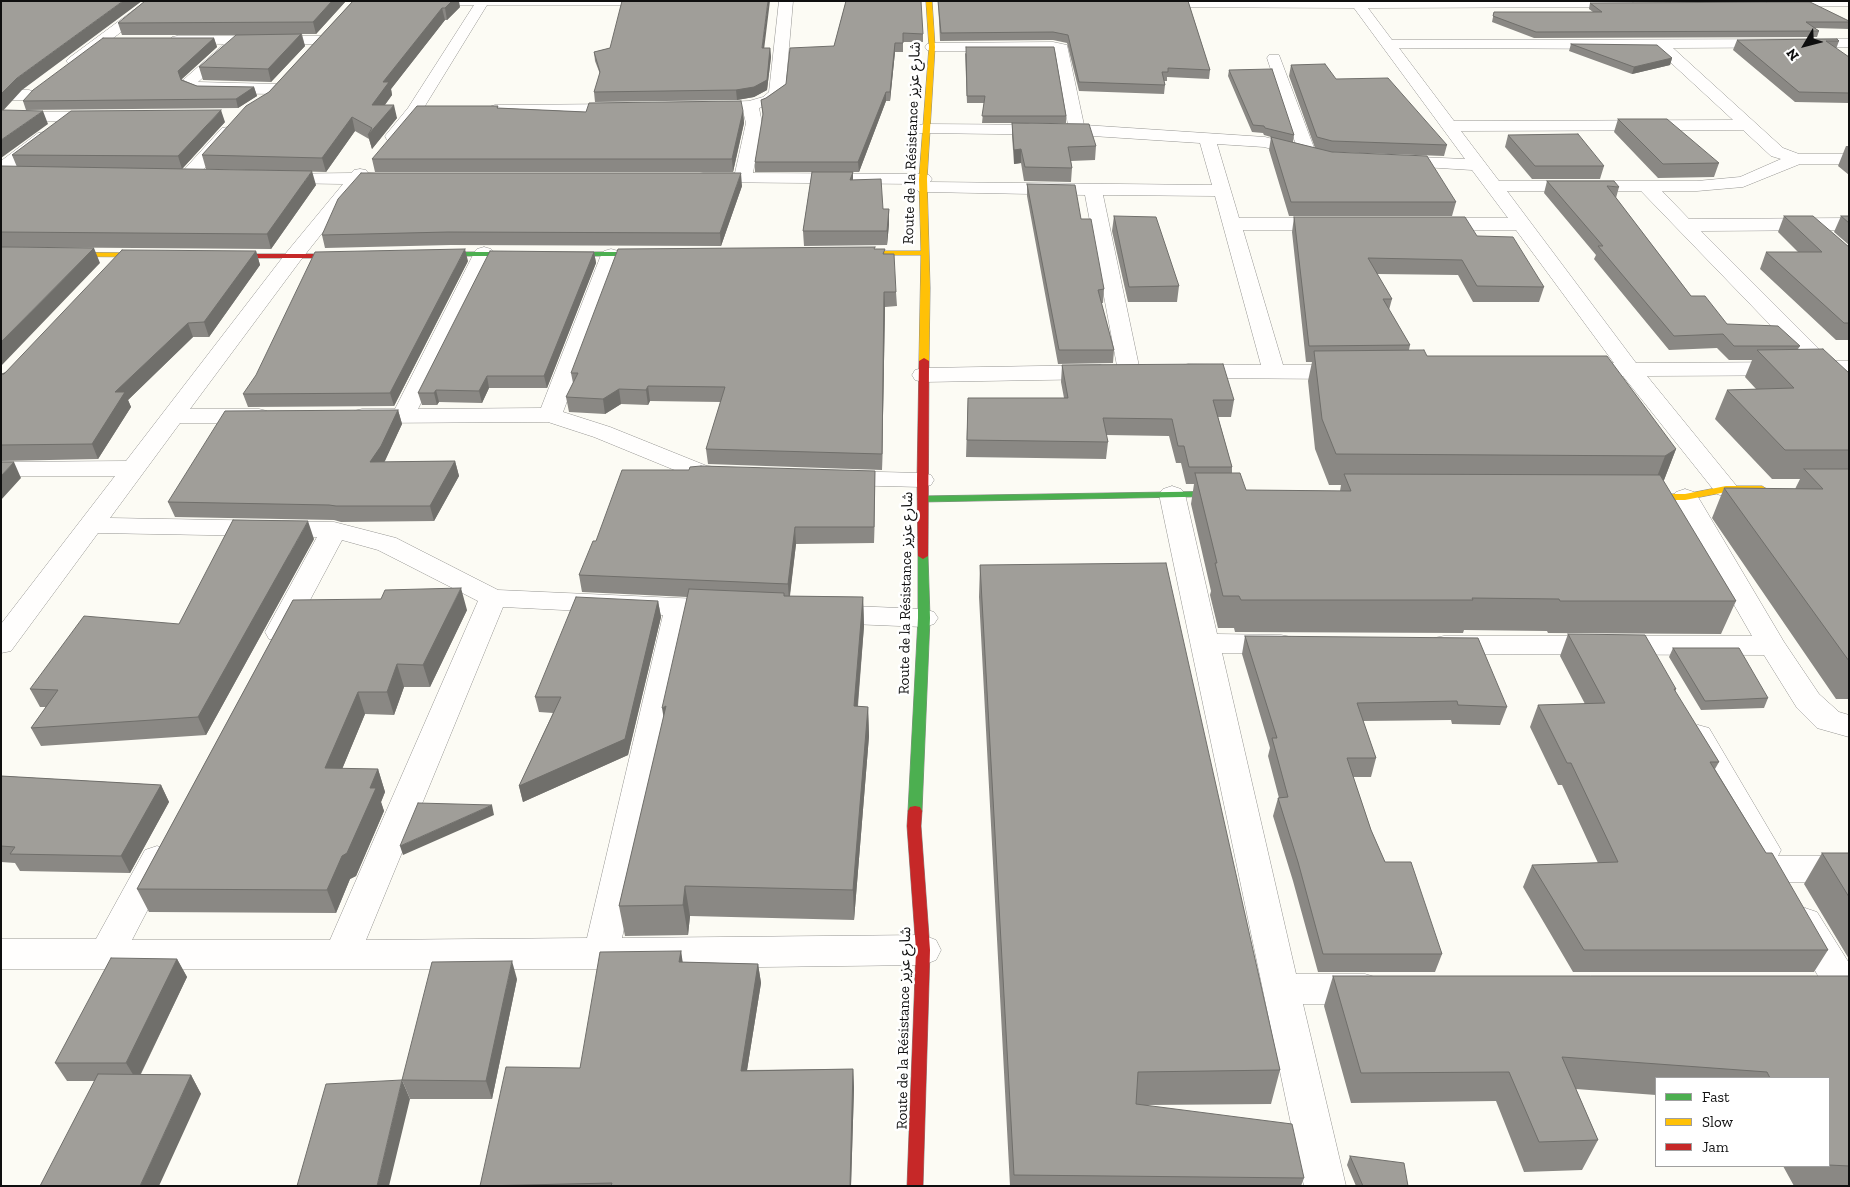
<!DOCTYPE html>
<meta charset="utf-8">
<style>
body{margin:0}
#map{position:relative;width:1850px;height:1187px;overflow:hidden;background:#fcfbf4;font-family:"Zilla Slab",serif}
canvas{display:block}
.frame{position:absolute;inset:0;border:2px solid #0f0f0f;pointer-events:none}
.legend{position:absolute;left:1655px;top:1077px;width:175px;height:90px;box-sizing:border-box;background:#fff;border:1px solid #9f9f9f;margin:0;padding:6px 9px;list-style:none;font-size:15px;color:#0f0f0f}
.legend li{display:flex;align-items:center;gap:10px;height:25px}
.legend b{width:25px;border:1px solid #9f9f9f}
.north{position:absolute;left:1780px;top:20px;width:50px;height:50px;-webkit-text-stroke:4px #fff;paint-order:stroke;rotate:233deg;font-size:14px;font-weight:700;line-height:20px;text-align:center;color:#0f0f0f}
.north::after{content:'';display:block;margin:auto;width:18px;height:22px;background:#0f0f0f;clip-path:polygon(50% 0,100% 100%,50% 72%,0 100%)}
</style>
<div id="map">
<canvas width="1850" height="1187"></canvas>
<div class="frame"></div>
<ul class="legend">
<li><b style="height:6px;background:#4caf50"></b>Fast</li>
<li><b style="height:6px;background:#ffc107"></b>Slow</li>
<li><b style="height:6px;background:#c62828"></b>Jam</li>
</ul>
<div class="north">N</div>
</div>
<script>
const c = document.querySelector('canvas').getContext('2d');
c.lineJoin = 'round';
const poly = rows => new Path2D(rows.map(r => 'M' + r).join(''));
function strokePath(path, color, width, dash) { c.strokeStyle = color; c.lineWidth = width; c.lineCap = dash ? 'butt' : 'round'; c.setLineDash(dash || []); c.stroke(path); }
function paint(path, color) { c.fillStyle = color; c.fill(path, 'evenodd'); }
function write(font, color, halo, rows, align = 'center') {
  c.font = font + ' "Zilla Slab","Noto Sans Arabic",serif'; c.lineWidth = 5; c.setLineDash([]); c.textBaseline = 'middle'; c.strokeStyle = halo; c.fillStyle = color; for (const [text, x, y, turn = 0] of rows) {
    c.save(); c.translate(x, y); c.rotate((+turn || 0) * Math.PI / 180); c.textAlign = isNaN(turn) ? turn : align; if (halo) c.strokeText(text, 0, 0); c.fillText(text, 0, 0); c.restore();
  }
}
const street = poly([
 [146,1,162,1,79,64,69,64,66,61,69,58,146,1],
 [401,1,737,1,730,5,487,5,420,114,399,140,393,141,387,140,385,136,408,108,474,5,408,5,401,1],
 [779,1,793,1,785,93,775,103,759,108,762,123,753,173,923,174,929,175,932,179,930,182,1212,185,1200,143,1077,135,919,133,917,129,919,125,925,124,1068,125,1055,51,932,51,927,50,925,47,927,44,932,43,1053,42,1067,45,1084,125,1265,137,1296,145,1267,58,1269,55,1279,55,1316,153,1313,157,1306,158,1264,147,1217,144,1239,218,1329,218,1336,220,1338,224,1336,228,1329,230,1243,230,1283,365,1347,365,1355,367,1358,372,1355,377,1347,379,1188,378,1180,376,1177,371,1180,366,1188,364,1261,365,1215,196,1103,195,1140,371,1137,376,1129,378,1121,376,1118,371,1085,195,924,192,918,191,915,187,917,184,697,182,694,178,697,174,703,173,735,173,746,123,743,111,705,113,699,111,697,108,699,105,705,103,749,101,763,97,769,92,779,1],
 [1144,1,1633,1,1632,6,1627,7,1368,8,1392,40,1849,39,1849,47,1673,48,1783,148,1799,154,1849,154,1849,164,1800,164,1743,187,1697,191,1662,191,1689,219,1849,218,1849,230,1701,231,1831,361,1849,361,1849,375,1647,376,1739,489,1735,494,1726,497,1717,494,1623,376,1580,377,1572,375,1569,370,1572,365,1580,363,1614,363,1516,230,1432,230,1425,228,1423,224,1425,220,1432,218,1508,218,1472,170,1390,165,1387,161,1390,157,1396,156,1465,159,1354,8,1150,7,1145,6,1144,1],
 [1399,48,1656,49,1733,120,1454,121,1399,48],
 [1743,130,1771,156,1781,159,1740,177,1697,181,1499,181,1461,131,1743,130],
 [1507,191,1641,191,1806,362,1636,363,1507,191],
 [1849,1,1849,6,1773,6,1766,2,1849,1],
 [177,36,320,36,325,37,327,40,325,43,320,44,230,44,234,48,232,51,198,82,276,84,282,86,284,89,282,92,276,94,200,93,186,88,182,81,224,44,172,43,170,40,172,37,177,36],
 [1,90,29,90,35,92,37,95,35,98,29,100,1,100,1,90],
 [625,104,631,106,633,109,631,112,495,115,489,113,487,110,489,107,495,105,625,104],
 [9,112,99,112,105,114,107,117,105,120,99,122,3,120,1,116,3,114,9,112],
 [228,127,234,128,236,132,234,136,193,181,187,182,181,181,178,177,181,173,222,128,228,127],
 [44,132,50,133,52,137,50,141,7,173,1,174,1,161,38,133,44,132],
 [360,169,366,170,368,173,398,175,401,179,398,183,392,184,361,184,300,261,190,409,259,409,267,411,271,416,267,421,259,423,180,423,110,518,334,522,396,538,498,590,722,600,732,603,736,609,732,615,722,618,691,616,622,938,923,935,936,940,941,950,936,960,923,965,601,969,1,969,1,939,96,939,145,850,157,846,169,850,174,859,132,940,330,940,478,601,378,550,342,540,293,632,289,639,279,641,269,639,265,632,317,537,98,533,11,651,1,653,1,624,115,476,1,476,1,462,126,461,286,253,343,184,278,183,272,182,269,178,272,174,351,173,354,170,360,169],
 [503,607,663,615,587,938,366,940,503,607],
 [484,247,491,249,494,253,418,409,541,408,601,255,604,251,611,249,618,251,621,255,563,412,610,427,707,466,735,469,738,474,735,479,726,481,694,478,594,437,548,422,362,423,354,421,350,416,354,411,362,409,395,409,474,253,477,249,484,247],
 [1100,365,1108,367,1111,372,1108,377,1100,379,923,382,915,380,912,375,915,370,923,368,1100,365],
 [839,471,922,473,931,475,934,480,931,485,922,487,839,485,830,483,827,478,830,473,839,471],
 [1172,486,1181,489,1185,494,1217,634,1281,635,1291,637,1295,644,1291,651,1281,653,1222,653,1296,974,1365,974,1378,978,1383,989,1378,1000,1365,1004,1303,1004,1346,1186,1304,1186,1159,494,1163,489,1172,486],
 [1685,489,1694,492,1698,497,1784,642,1819,694,1839,712,1849,715,1849,737,1817,728,1797,708,1764,655,1444,654,1434,652,1430,645,1434,638,1444,636,1752,636,1672,497,1676,492,1685,489],
 [827,605,924,609,934,612,938,618,934,624,924,627,827,623,817,620,813,614,817,608,827,605],
 [1698,725,1709,728,1781,850,1778,856,1849,856,1849,882,1774,882,1762,878,1757,869,1761,862,1752,859,1683,736,1687,728,1698,725],
 [1805,908,1817,912,1849,963,1849,1012,1836,1007,1787,922,1793,912,1805,908]
]);
const fast = poly([
 [425,252,652,252,656,254,652,256,425,256,425,252],
 [1231,491,1235,492,1236,494,1235,496,922,502,917,499,922,496,1231,491],
 [923,553,928,556,930,618,922,811,920,815,915,816,910,815,908,811,918,618,918,556,923,553]
]);
const slow = poly([
 [926,1,932,1,935,47,927,179,930,288,929,361,924,364,919,361,921,255,848,255,844,253,848,251,921,251,919,179,929,47,926,1],
 [1,252,155,253,159,255,155,257,1,256,1,252],
 [1726,486,1762,486,1767,489,1762,492,1726,492,1685,500,1636,500,1631,497,1636,494,1685,494,1726,486]
]);
const jam = poly([
 [217,254,350,254,354,256,350,258,217,258,217,254],
 [924,358,929,361,928,556,923,559,918,556,917,480,919,361,924,358],
 [915,806,920,807,922,811,921,826,930,950,923,1186,907,1186,916,950,907,826,908,811,910,807,915,806]
]);
const wall = poly([
 [346,1,316,34,302,34,305,46,271,82,203,80,199,67,240,35,122,35,118,23],
 [353,1,460,7,447,20,445,20,391,89,392,95,385,105,397,118,372,149,369,139,355,131,326,172,206,169,202,155,269,92],
 [846,1,923,34,923,42,903,42,903,52,895,52,890,101,886,101,859,172,853,172,853,180,883,209,889,209,889,224,887,245,804,246,803,231,812,172,755,172,755,162,763,117,761,100,766,98,786,84,834,46],
 [938,1,1188,1,1210,70,1209,79,1167,77,1167,81,1164,81,1165,85,1164,94,1079,91,1067,43,1053,40,940,41],
 [1590,3,1849,21,1849,29,1815,28,1819,31,1817,37,1534,38,1492,22,1494,12,1593,12,1589,9],
 [214,38,217,47,181,79,197,86,254,87,257,96,238,108,26,110,23,101],
 [1737,40,1839,41,1836,49,1849,57,1849,103,1795,102,1733,50],
 [1571,44,1672,58,1670,65,1632,74,1569,51],
 [610,48,770,48,771,57,767,90,754,97,737,100,595,102,594,92,600,74,595,61,594,52],
 [965,53,1066,116,1066,123,1028,123,1096,146,1095,160,1071,161,1072,168,1071,182,1024,181,1021,163,1014,164,1012,136,1012,123,982,123,984,103,967,103],
 [1291,65,1336,79,1447,145,1444,156,1332,152,1456,202,1452,216,1289,216,1269,150,1271,137,1264,135,1263,133,1252,132,1228,76,1229,70,1294,135,1293,142,1315,148,1289,76],
 [498,106,498,108,586,112,743,111,744,123,733,172,375,172,372,159],
 [1618,119,1719,163,1714,177,1658,178,1614,132],
 [225,122,182,169,316,185,271,249,1,247,1,166,17,167,12,155],
 [1508,135,1604,166,1600,179,1532,179,1505,147],
 [1846,146,1849,146,1849,175,1838,166],
 [1547,181,1619,187,1616,198,1691,296,1727,324,1800,346,1798,349,1849,373,1849,699,1836,699,1712,518,1724,488,1795,489,1800,479,1772,479,1715,419,1727,390,1756,389,1745,377,1752,360,1729,360,1717,348,1669,350,1594,259,1596,255,1544,193],
 [1027,184,1081,219,1104,289,1103,303,1101,303,1114,350,1113,363,1058,364,1027,196],
 [742,186,721,246,451,245,325,248,322,235],
 [1114,216,1179,286,1177,302,1128,302,1112,231],
 [1784,216,1849,247,1849,340,1836,340,1760,269,1766,252,1798,252,1778,232],
 [1841,216,1849,216,1849,245,1834,232],
 [1294,217,1477,236,1544,287,1539,302,1473,302,1458,275,1377,274,1392,299,1389,310,1410,345,1409,350,1427,356,1676,449,1664,480,1663,481,1736,601,1721,634,1548,633,1547,631,1464,630,1463,633,1235,632,1234,628,1218,628,1210,595,1211,591,1191,504,1194,484,1186,484,1181,463,1176,463,1169,436,1106,435,1108,442,1106,459,966,457,968,398,1064,398,1061,382,1062,365,1234,400,1231,417,1218,417,1232,467,1232,473,1246,490,1340,491,1341,485,1329,485,1315,449,1308,381,1312,362,1306,362,1292,232],
 [875,249,885,254,896,292,897,306,885,307,882,470,708,464,706,449,721,402,650,401,648,405,621,404,605,414,569,412,566,397,573,383,571,373],
 [256,251,260,265,209,337,193,337,128,400,131,407,98,459,1,461,1,374],
 [594,252,596,263,547,388,489,388,482,403,439,402,437,405,422,405,418,393],
 [468,261,394,406,248,407,243,394],
 [398,410,402,424,384,462,455,461,459,476,434,521,341,522,334,520,175,517,168,502],
 [875,471,874,543,796,544,790,596,863,597,864,626,858,706,868,707,869,736,854,920,690,916,688,935,625,936,619,906,664,717,687,597,582,592,579,575,596,541],
 [314,539,206,735,41,746,31,728,46,707,40,707,30,689,179,624],
 [980,565,1280,1070,1271,1104,1147,1105,1304,1178,1301,1186,1010,1186,979,597],
 [293,600,467,610,430,687,404,687,394,715,365,714,342,769,378,769,385,792,381,802,384,811,356,876,350,879,336,913,149,912,137,889],
 [658,601,661,617,628,755,523,802,519,786,553,713,539,712,535,697],
 [1568,634,1676,689,1675,692,1719,762,1715,769,1766,853,1828,950,1814,972,1573,972,1523,887,1532,865,1598,863,1562,785,1558,785,1530,727,1538,705,1585,704,1560,656],
 [1245,636,1507,707,1500,725,1452,724,1451,720,1363,721,1376,758,1371,777,1353,777,1371,830,1385,862,1442,954,1435,972,1318,972,1293,881,1273,816,1278,798,1279,798,1268,756,1270,748,1242,654],
 [1673,648,1768,698,1764,708,1701,710,1669,657],
 [1,776,161,785,169,802,130,873,20,871,15,863,1,862],
 [1822,853,1849,853,1849,959,1804,884],
 [681,951,682,962,758,964,761,983,747,1070,853,1069,854,1088,851,1186,480,1186,580,1068],
 [177,959,187,977,141,1074,191,1075,201,1094,93,1081,67,1081,55,1063],
 [1333,976,1849,976,1849,1186,1794,1186,1783,1166,1829,1166,1829,1078,1656,1078,1656,1095,1576,1089,1598,1140,1582,1170,1524,1172,1496,1101,1351,1103,1324,1006],
 [517,979,492,1099,410,1099,402,1080],
 [1350,1156,1408,1186,1356,1186,1347,1165]
]);
const shadedWall = poly([
 [123,1,142,1,22,90,1,113,1,94,17,78],
 [332,1,346,1,316,34,313,22],
 [452,1,459,1,460,7,447,20,445,8],
 [768,1,770,1,763,58,762,48],
 [442,8,445,20,391,89,392,95,375,118,372,105,383,82],
 [301,34,305,46,271,82,268,69],
 [214,38,217,47,181,80,178,71],
 [895,43,895,52,890,101,890,92],
 [770,48,771,57,767,90,754,97,737,100,736,90],
 [1672,58,1670,65,1632,74,1634,67],
 [254,87,257,96,238,108,236,99],
 [886,92,886,101,859,172,858,162],
 [394,105,397,118,372,149,368,135],
 [221,110,225,122,182,169,178,156],
 [43,111,48,124,1,158,1,140],
 [743,111,744,123,733,172,732,159],
 [352,117,355,131,326,172,322,158],
 [1021,149,1021,163,1014,164,1014,150],
 [312,171,316,185,271,249,267,234],
 [853,172,853,186,850,180],
 [741,173,742,186,721,246,720,233],
 [889,209,889,224,887,245,887,231],
 [94,248,100,263,1,366,1,342],
 [465,249,468,261,394,406,390,393],
 [256,251,260,265,209,337,204,322],
 [594,252,596,263,547,388,544,376],
 [884,292,885,307,882,470,882,454],
 [188,323,193,337,128,400,131,407,98,459,92,444,115,392],
 [487,376,489,388,482,403,479,391],
 [648,386,650,401,648,405,646,390],
 [619,389,621,404,605,414,603,399],
 [436,390,439,402,437,405,434,393],
 [398,410,402,424,385,461,374,477,370,462],
 [1676,449,1664,480,1653,487,1665,456],
 [455,461,459,476,434,521,430,506],
 [14,462,21,478,1,500,1,476],
 [875,471,875,487,874,543,874,527],
 [308,521,314,539,206,735,198,717],
 [795,527,796,544,789,601,788,584],
 [461,588,467,610,430,687,423,665],
 [863,597,864,626,855,736,854,706],
 [658,601,661,617,628,755,523,802,519,786],
 [397,664,404,687,394,715,387,692],
 [358,692,365,714,333,791,325,768],
 [666,706,667,738,662,708],
 [868,707,869,736,854,920,853,890],
 [378,769,385,792,381,802,384,811,356,876,350,879,336,913,327,890],
 [161,785,169,802,130,873,121,856],
 [492,805,494,815,403,855,400,846],
 [685,886,690,916,688,935,683,905],
 [681,951,684,970,679,962],
 [177,959,187,977,137,1081,126,1063],
 [512,961,517,979,492,1099,486,1081],
 [758,964,761,983,744,1089,741,1071],
 [853,1069,854,1088,851,1186,850,1186],
 [191,1075,201,1094,159,1186,140,1186],
 [402,1080,410,1099,389,1186,377,1186]
]);
const building = poly([
 [1,1,123,1,17,78,1,94,1,1],
 [145,1,332,1,313,22,118,23,145,1],
 [353,1,452,1,445,8,442,8,383,82,389,82,372,105,394,105,368,135,372,128,352,117,322,158,202,155,246,106,269,92,353,1],
 [622,1,768,1,762,48,770,48,767,80,754,87,736,90,594,92,600,72,594,52,610,48,622,1],
 [846,1,921,1,923,34,903,33,903,43,895,43,890,92,886,92,858,162,755,162,763,114,761,100,766,98,786,84,790,48,834,46,846,1],
 [938,1,1188,1,1210,70,1168,68,1168,72,1162,72,1165,85,1079,82,1068,35,1053,32,941,33,938,1],
 [1810,2,1849,21,1849,22,1806,22,1819,31,1536,32,1493,16,1494,12,1602,12,1590,3,1810,2],
 [301,34,268,69,199,67,236,35,301,34],
 [103,38,214,38,178,71,181,80,197,86,254,87,236,99,23,101,33,90,103,38],
 [1837,39,1839,41,1826,41,1849,57,1849,93,1799,92,1737,40,1837,39],
 [1571,44,1657,45,1672,58,1634,67,1571,44],
 [966,47,1054,47,1066,116,982,116,985,96,967,96,966,47],
 [1325,64,1336,79,1388,78,1447,145,1332,141,1317,137,1291,65,1325,64],
 [1272,69,1294,135,1265,128,1264,126,1253,125,1229,70,1272,69],
 [741,101,743,111,732,159,372,159,417,106,498,106,497,108,586,112,589,103,741,101],
 [1,110,3,110,43,111,1,140,1,110],
 [221,110,178,156,12,155,71,111,221,110],
 [1618,119,1667,119,1719,163,1663,164,1618,119],
 [1012,123,1089,124,1096,146,1068,147,1072,168,1025,167,1021,149,1014,150,1012,123],
 [1578,134,1604,166,1535,166,1508,135,1578,134],
 [1271,137,1332,152,1427,156,1456,202,1291,202,1271,137],
 [1,166,312,171,267,234,1,232,1,166],
 [812,172,853,172,850,180,881,179,883,209,889,209,887,231,803,231,812,172],
 [361,173,741,173,720,233,448,232,322,235,338,199,361,173],
 [1547,181,1614,181,1619,187,1607,186,1691,296,1705,296,1727,324,1778,326,1800,346,1734,346,1723,334,1674,336,1598,246,1603,246,1547,181],
 [1027,184,1075,185,1081,219,1091,219,1104,289,1098,290,1114,350,1059,350,1027,184],
 [1114,216,1156,217,1179,286,1129,287,1114,216],
 [1784,216,1813,216,1849,247,1849,323,1844,323,1766,252,1822,252,1784,216],
 [1841,216,1849,216,1849,223,1841,216],
 [1294,217,1465,217,1477,236,1513,237,1544,287,1477,286,1462,260,1368,258,1392,299,1383,299,1410,345,1309,346,1294,217],
 [1,247,94,248,1,342,1,247],
 [875,247,874,249,885,249,883,254,894,254,896,292,884,292,882,454,706,449,725,387,648,386,646,390,619,389,603,399,566,397,578,373,571,373,618,249,875,247],
 [465,249,390,393,243,394,256,375,315,252,465,249],
 [122,250,256,251,204,322,188,323,115,392,125,392,92,444,1,445,1,374,4,374,122,250],
 [490,251,594,252,544,376,487,376,479,391,436,390,434,393,418,393,490,251],
 [1823,349,1849,373,1849,450,1785,450,1727,390,1794,388,1757,350,1823,349],
 [1424,350,1427,356,1607,356,1676,449,1665,456,1336,454,1322,419,1314,351,1424,350],
 [1223,364,1234,400,1213,400,1232,467,1189,467,1184,446,1178,446,1172,419,1103,418,1108,442,967,440,968,398,1068,398,1062,365,1223,364],
 [398,410,381,446,370,462,455,461,430,506,336,506,329,505,168,502,225,411,398,410],
 [1,462,14,462,1,476,1,462],
 [701,466,875,471,874,527,795,527,788,584,579,575,593,541,596,541,622,470,689,470,690,467,701,466],
 [1804,469,1849,469,1849,661,1724,488,1823,489,1804,469],
 [1195,473,1240,473,1246,490,1351,491,1344,474,1660,475,1736,601,1560,601,1559,599,1472,598,1473,600,1241,600,1239,596,1223,596,1215,563,1217,563,1195,473],
 [233,520,308,521,198,717,31,728,58,690,30,689,84,616,179,624,233,520],
 [1166,563,1280,1070,1138,1072,1136,1104,1292,1124,1304,1178,1014,1175,980,565,1166,563],
 [461,588,423,665,397,664,387,692,358,692,325,768,378,769,370,788,376,788,347,853,342,856,327,890,137,889,293,600,381,599,385,590,461,588],
 [689,589,784,593,784,596,863,597,854,706,868,707,853,890,685,886,683,905,619,906,666,706,662,708,689,589],
 [576,597,658,601,625,739,519,786,561,697,535,697,576,597],
 [1568,634,1645,635,1676,689,1674,689,1719,762,1710,762,1766,853,1772,853,1828,950,1584,950,1532,865,1618,862,1571,763,1567,763,1538,705,1605,703,1568,634],
 [1245,636,1478,638,1507,707,1458,705,1457,701,1357,703,1376,758,1347,758,1371,830,1385,862,1411,862,1442,954,1323,954,1298,862,1278,798,1288,797,1272,738,1277,738,1245,636],
 [1673,648,1739,648,1768,698,1705,701,1673,648],
 [1,776,161,785,121,856,10,854,15,847,1,846,1,776],
 [418,803,492,805,400,846,418,803],
 [1822,853,1849,853,1849,897,1822,853],
 [681,951,679,962,758,964,741,1071,853,1069,850,1186,611,1186,612,1183,480,1186,506,1067,580,1068,600,952,681,951],
 [111,958,177,959,126,1063,55,1063,111,958],
 [512,961,486,1081,402,1080,432,962,512,961],
 [1333,976,1849,976,1849,1166,1829,1165,1829,1078,1770,1078,1767,1072,1562,1057,1598,1140,1539,1142,1509,1072,1361,1073,1333,976],
 [98,1074,191,1075,140,1186,40,1186,98,1074],
 [402,1080,377,1186,297,1186,326,1084,402,1080],
 [1350,1156,1404,1163,1408,1186,1363,1186,1350,1156]
]);
const streetNames = [
 ["Route de la Résistance شارع عزيز",912,143,-88],
 ["Route de la Résistance شارع عزيز",906,593,-89],
 ["Route de la Résistance شارع عزيز",904,1028,-89]
];
strokePath(street, '#969592', 1);
strokePath(fast, '#8c8c89', 1);
strokePath(slow, '#8c8c89', 1);
strokePath(jam, '#8c8c89', 1);
paint(street, '#fffefd');
paint(fast, '#4caf50');
paint(slow, '#ffc107');
paint(jam, '#c62828');
paint(wall, '#8a8884');
paint(shadedWall, '#706f6b');
paint(building, '#a09e99');
strokePath(building, '#706f6b', 1);
write('15px', '#0f0f0f', '#fff', streetNames);
</script>
